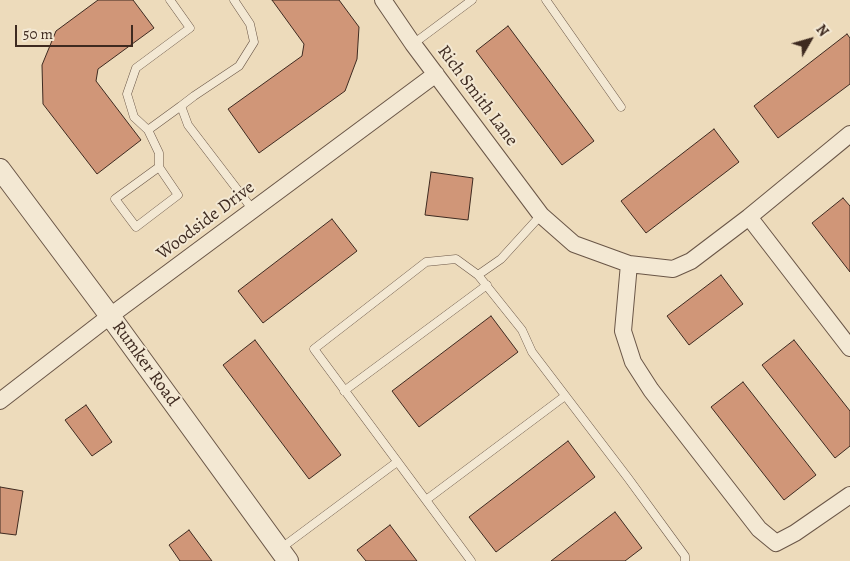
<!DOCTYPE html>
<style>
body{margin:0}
#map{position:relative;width:850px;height:561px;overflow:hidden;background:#eddbbb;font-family:Alegreya,serif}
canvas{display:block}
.north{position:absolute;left:785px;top:15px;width:50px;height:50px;-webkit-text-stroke:4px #f3e8d3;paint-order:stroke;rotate:52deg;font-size:14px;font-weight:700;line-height:20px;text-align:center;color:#3e2a20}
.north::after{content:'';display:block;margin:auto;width:18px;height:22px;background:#3e2a20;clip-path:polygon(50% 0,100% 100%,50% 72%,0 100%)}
.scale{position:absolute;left:15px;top:25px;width:118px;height:22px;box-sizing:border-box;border:2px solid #3e2a20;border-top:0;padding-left:6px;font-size:15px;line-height:18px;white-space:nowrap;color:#3e2a20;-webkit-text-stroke:4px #f3e8d3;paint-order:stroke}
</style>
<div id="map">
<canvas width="850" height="561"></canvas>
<div class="north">N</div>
<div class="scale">50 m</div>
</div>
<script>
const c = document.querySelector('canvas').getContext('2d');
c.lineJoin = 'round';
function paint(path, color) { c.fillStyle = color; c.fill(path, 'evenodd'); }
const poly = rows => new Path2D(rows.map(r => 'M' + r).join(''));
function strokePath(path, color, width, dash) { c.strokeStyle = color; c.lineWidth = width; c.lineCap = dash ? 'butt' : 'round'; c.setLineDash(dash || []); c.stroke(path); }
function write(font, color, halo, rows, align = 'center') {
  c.font = font + ' Alegreya,serif'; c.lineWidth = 4; c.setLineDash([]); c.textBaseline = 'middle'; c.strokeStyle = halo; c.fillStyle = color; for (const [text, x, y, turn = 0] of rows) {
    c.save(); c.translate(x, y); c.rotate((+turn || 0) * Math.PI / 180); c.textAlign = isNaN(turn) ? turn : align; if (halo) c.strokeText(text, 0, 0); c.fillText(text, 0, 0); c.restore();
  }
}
const building = poly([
 [98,0,133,0,154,28,98,69,96,81,141,140,97,174,43,104,42,65,56,31,98,0],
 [272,0,339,0,359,27,357,59,345,91,259,153,228,109,302,56,304,44,272,0],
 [508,26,594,141,562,165,476,51,508,26],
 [847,34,850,38,850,84,778,138,754,106,847,34],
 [714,129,739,162,646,233,621,201,714,129],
 [431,172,473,178,468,220,425,215,431,172],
 [843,198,850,206,850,272,812,223,843,198],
 [332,219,357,251,263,323,238,291,332,219],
 [721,275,743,304,689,345,667,316,721,275],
 [491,316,518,352,419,427,392,391,491,316],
 [255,340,341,455,309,479,223,365,255,340],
 [794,340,850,411,850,446,835,458,762,365,794,340],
 [743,382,816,475,784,500,711,407,743,382],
 [86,405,112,442,92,456,65,420,86,405],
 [568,441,595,477,496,552,469,517,568,441],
 [0,487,23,491,16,535,0,533,0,487],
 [615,512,642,548,625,561,551,561,615,512],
 [390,525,417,561,366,561,357,550,390,525],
 [189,530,212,561,180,561,169,545,189,530]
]);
const service = poly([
 [234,0,250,24,254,42,239,66,194,96,181,106,188,125,253,210],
 [546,0,621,107],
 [413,44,472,0],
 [148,130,134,117,127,94,136,68,190,28,170,0],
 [159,167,178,195,136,227,115,199,159,167,159,153,148,130,181,106],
 [478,275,501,259,541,215],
 [344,391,487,285],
 [426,500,565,396],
 [280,549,397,462],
 [471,561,314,349,426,262,456,259,478,275,522,330,532,352,628,478,685,556,685,561]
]);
const minor = poly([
 [383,0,413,44,541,215,574,244,629,264,673,269,691,261,749,217,850,134],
 [749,217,850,348],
 [629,264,623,331,633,362,651,390,759,529,776,543,795,533,850,495],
 [0,401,110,316,436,74]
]);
const tertiary = poly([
 [0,169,110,316,288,561]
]);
const streetNames = [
 ["Rich Smith Lane",477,96,53],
 ["Woodside Drive",206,221,-37],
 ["Rumker Road",145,364,54]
];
paint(building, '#d09678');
strokePath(building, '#3e2a20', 1);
strokePath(service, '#6a5647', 9);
strokePath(minor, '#6a5647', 18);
strokePath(tertiary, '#6a5647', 22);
strokePath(service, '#f3e8d3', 8);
strokePath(minor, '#f3e8d3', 16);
strokePath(tertiary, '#f3e8d3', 20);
write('18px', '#3e2a20', '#f3e8d3', streetNames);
</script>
